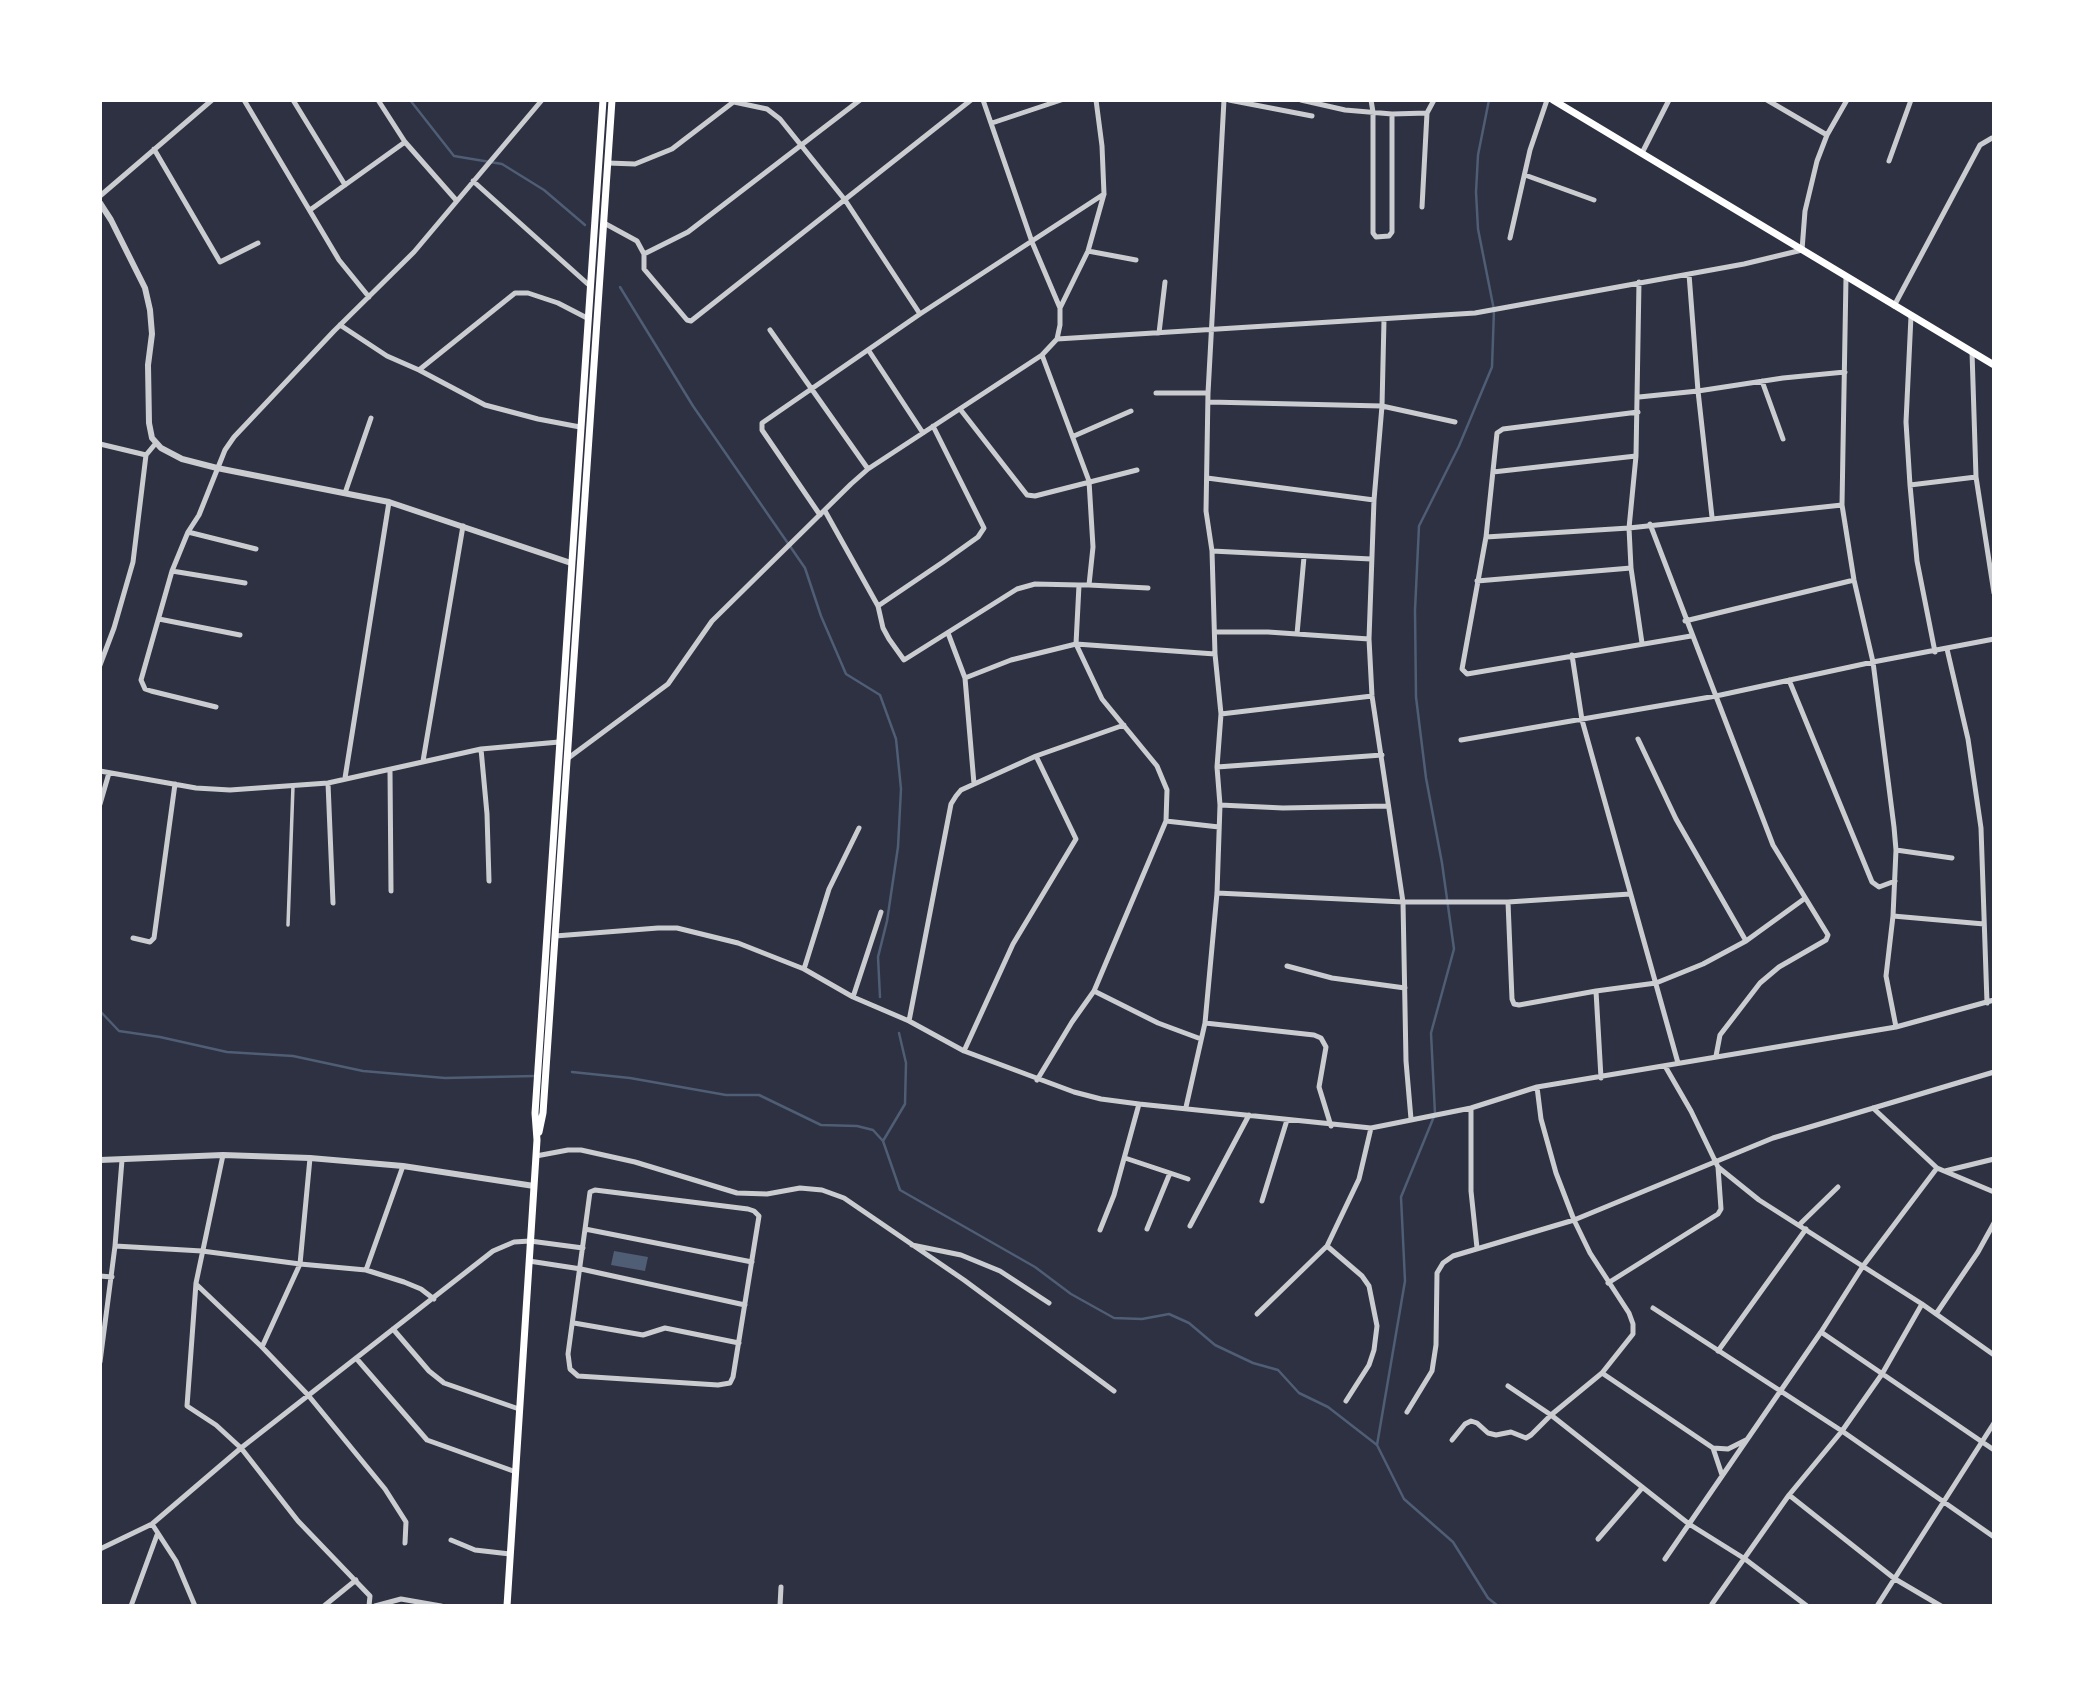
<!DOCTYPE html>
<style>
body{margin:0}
#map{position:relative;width:2094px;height:1706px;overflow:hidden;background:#2d3142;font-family:Roboto,sans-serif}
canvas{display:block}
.frame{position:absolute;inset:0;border:102px solid #fff;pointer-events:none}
</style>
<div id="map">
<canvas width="2094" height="1706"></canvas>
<div class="frame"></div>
</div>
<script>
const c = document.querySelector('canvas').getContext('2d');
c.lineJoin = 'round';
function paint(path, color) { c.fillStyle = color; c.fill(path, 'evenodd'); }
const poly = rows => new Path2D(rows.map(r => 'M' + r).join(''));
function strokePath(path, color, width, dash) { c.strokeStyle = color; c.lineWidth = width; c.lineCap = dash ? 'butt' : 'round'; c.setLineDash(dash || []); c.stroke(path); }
const water = poly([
 [614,1251,648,1257,645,1271,611,1265]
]);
const stream = poly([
 [410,100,454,156,502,164,544,190,585,225],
 [620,287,693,406,805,568,821,616,846,674,880,695,896,739,901,789,898,847,887,921,878,957,880,997],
 [100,1011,119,1031,160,1037,227,1052,293,1056,363,1071,445,1078,535,1076],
 [572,1072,630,1078,726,1095,759,1095,821,1125,857,1126,873,1130,883,1141,900,1190,1035,1267,1071,1294,1114,1318,1142,1319,1169,1314,1189,1323,1215,1345,1253,1363,1278,1370,1299,1393,1328,1407,1377,1445,1404,1499,1453,1542,1488,1598,1498,1606],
 [883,1141,905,1104,906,1063,899,1033],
 [1377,1445,1405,1281,1401,1197,1435,1114,1431,1033,1454,949,1442,863,1426,778,1416,697,1415,610,1419,526,1459,446,1492,367,1494,310,1478,229,1476,192,1478,155,1489,100]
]);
const pedestrian = poly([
 [288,925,293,786]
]);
const minor = poly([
 [244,100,339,260,369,297],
 [293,100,345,185],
 [378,100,405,142,456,200],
 [983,100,1032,242,1060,308],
 [1229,100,1312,116],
 [1301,100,1345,110,1392,114,1427,113],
 [1371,100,1373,112,1373,233,1376,237,1389,236,1392,232,1392,114],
 [1767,100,1827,135],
 [734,102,767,109,780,119,845,200,920,314],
 [992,123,1061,100],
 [154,149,220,262,258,243],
 [1642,153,1669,100],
 [1889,161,1911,100],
 [608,163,635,164,672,149,736,100],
 [1525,175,1594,200],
 [473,181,590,286],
 [100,196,212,100],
 [1422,207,1427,113,1434,100],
 [310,210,405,142],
 [604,223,637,241,644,254,644,269,687,320,691,321,971,100],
 [1510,238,1530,150,1547,100],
 [1088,251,1136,260],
 [644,254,688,232,860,100],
 [1689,274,1698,391,1712,517],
 [1846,277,1842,505,1854,580,1873,662,1894,827,1896,850,1893,916,1886,976,1896,1027],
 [1639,282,1636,456,1629,528,1631,568,1642,643],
 [1894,306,1980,145,1992,138,1994,139],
 [1911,316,1906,422,1910,485,1917,561,1935,652],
 [1384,320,1382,406,1374,500,1369,639,1372,696,1403,902,1406,1061,1411,1119],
 [340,325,387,356,419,370,485,405,538,419,580,427],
 [770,330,868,469],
 [1159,333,1165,282],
 [1057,339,1475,313,1744,264,1802,250,1805,211,1817,161,1827,135,1847,100],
 [869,351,923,433],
 [1972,352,1976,477,1994,593],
 [419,370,515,293,528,293,558,303,587,318],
 [1762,381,1783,439],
 [1156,393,1208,393],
 [1639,397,1698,391,1783,378,1845,372],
 [1209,402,1382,406,1455,422],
 [960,409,1027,495,1035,496,1137,470],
 [1638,412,1503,429,1497,433,1486,537,1462,669,1467,674,1691,636],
 [1074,436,1131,411],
 [100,444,146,455],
 [1493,472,1636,456],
 [1207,478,1374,500],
 [1910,485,1976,477],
 [345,493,371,418],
 [825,511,878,606,883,628,889,639,904,660,1017,589,1035,584,1079,585],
 [820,515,762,430,762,423,920,314,1104,194],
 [1650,524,1773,845,1828,935,1826,940,1779,967,1760,983,1720,1035,1716,1056],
 [188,532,256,549],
 [1486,537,1629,528,1842,505],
 [1212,551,1371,559],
 [172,571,245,583],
 [1477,581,1631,568],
 [1089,585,1148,588],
 [878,606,943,562,978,537,984,528,933,426],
 [159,619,240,635],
 [1685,621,1854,580],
 [1215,632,1268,632,1369,639],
 [948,633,965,678],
 [1297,634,1304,557],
 [1947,649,1968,739,1981,828,1987,1003],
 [1572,655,1582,720,1678,1063],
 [100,665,114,628,133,562,146,455,156,443],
 [1789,680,1872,882,1879,887,1895,881],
 [216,707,151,691,145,689,141,680,172,571,188,532,199,515,225,450,234,437,334,331,414,252,542,100],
 [1221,714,1372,696],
 [1638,739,1676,819,1746,941],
 [1461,740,1716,696,1873,662,1994,639],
 [481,749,487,814,489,881],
 [567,759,668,684,712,621,851,484,868,469,1042,355],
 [423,761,463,526],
 [1217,767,1382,755],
 [390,770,391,891],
 [100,771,196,788,230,790,328,783,481,749,559,742],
 [345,778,389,502],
 [328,783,333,903],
 [974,784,965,678,1011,660,1076,644,1215,654],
 [100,804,109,773],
 [1220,805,1283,808,1387,806],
 [1166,821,1219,827],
 [1896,850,1952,858],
 [1217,893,1403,902,1508,902,1630,894],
 [1508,902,1512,999,1514,1004,1519,1005,1596,991,1656,983,1703,964,1746,941,1804,899],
 [1893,916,1984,924],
 [555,936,658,928,677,928,738,943,804,969,853,997,909,1021,964,1051,1074,1092,1101,1099,1139,1104,1371,1128,1471,1108,1537,1087,1896,1027,1994,1000],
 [133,938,150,942,154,938,175,784],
 [1287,966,1332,978,1405,988],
 [804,969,829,889,859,828],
 [1094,991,1158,1023,1201,1039],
 [1596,991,1601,1078],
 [853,997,881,912],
 [909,1021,951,804,956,796,961,790,1036,756,1124,725],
 [1205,1023,1314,1035,1321,1038,1326,1047,1319,1087,1331,1126],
 [964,1051,1013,944,1076,839,1036,756],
 [1665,1066,1691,1111,1718,1167,1759,1200,1922,1304,1994,1355],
 [1037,1080,1072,1022,1094,991,1166,821,1167,790,1157,766,1102,699,1076,644,1079,585,1089,585,1093,547,1089,481,1042,355,1057,339,1060,325,1060,308,1088,251,1104,194,1102,146,1096,100],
 [1186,1107,1205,1023,1217,893,1220,805,1217,767,1221,714,1215,654,1212,551,1206,511,1208,393,1224,100],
 [1471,1108,1471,1191,1477,1248],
 [1873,1108,1937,1168,1994,1192],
 [223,1155,196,1283,187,1406,216,1425,241,1448,298,1521,370,1596,369,1606],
 [536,1156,568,1150,581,1150,635,1162,737,1193,767,1194,800,1188,822,1190,844,1198,964,1280,1114,1391],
 [1125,1158,1188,1179],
 [1945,1171,1994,1159],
 [595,1190,748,1209,754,1211,759,1216,733,1377,730,1383,718,1385,578,1376,570,1369,568,1354,585,1229,590,1192,595,1190],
 [1262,1201,1287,1120],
 [1799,1225,1838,1187],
 [1190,1226,1249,1115],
 [585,1229,752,1262],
 [1147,1229,1170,1173],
 [1100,1230,1114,1195,1139,1104],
 [912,1245,961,1255,1000,1271,1049,1303],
 [115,1246,202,1251,300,1264,366,1270,404,1282,421,1289,434,1299],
 [1327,1246,1362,1276,1369,1286,1377,1326,1374,1350,1369,1365,1346,1401],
 [529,1261,581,1269,745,1305],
 [366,1270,403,1166],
 [100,1276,112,1277],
 [1608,1283,1718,1214,1721,1209,1718,1167],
 [196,1284,262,1347,308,1395,385,1489,406,1522,405,1543],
 [1653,1308,1842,1431,1994,1537],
 [1257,1314,1327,1246,1359,1179,1371,1128],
 [1936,1314,1978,1252,1994,1223],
 [574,1323,643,1335,665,1328,739,1343],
 [393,1329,429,1371,444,1383,519,1409],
 [1821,1332,1994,1450],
 [262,1347,300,1264,310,1158],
 [1718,1351,1806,1229],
 [356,1358,427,1440,516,1472],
 [100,1362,115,1246,122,1160],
 [1602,1373,1713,1448,1722,1475],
 [1508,1386,1551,1415,1689,1524,1745,1559,1807,1606],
 [1407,1412,1432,1371,1436,1345,1437,1273,1443,1263,1453,1256,1574,1220,1773,1138,1994,1072],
 [1452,1440,1465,1424,1471,1421,1477,1423,1488,1433,1496,1435,1511,1432,1526,1438,1531,1435,1551,1415,1602,1373,1633,1334,1633,1324,1629,1313,1590,1253,1574,1220,1556,1173,1541,1119,1537,1087],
 [1713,1448,1728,1449,1746,1440],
 [1789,1495,1895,1579,1941,1606],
 [152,1524,176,1561,195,1606],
 [1598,1539,1642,1488],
 [451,1540,475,1550,510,1554],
 [100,1549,152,1524,241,1448,493,1251,514,1242,530,1241,583,1248],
 [1665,1559,1821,1332,1863,1266,1937,1168],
 [1712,1604,1789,1495,1842,1431,1882,1374,1922,1304],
 [131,1606,157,1535],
 [324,1606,356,1580],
 [375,1606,401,1599,441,1606],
 [780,1606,781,1587],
 [1877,1606,1994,1423]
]);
const tertiary = poly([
 [100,203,111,220,145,288,150,310,152,334,148,365,149,423,152,438,161,448,182,459,217,468,389,502,571,563],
 [100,1160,223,1155,310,1158,403,1166,534,1186]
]);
const secondary = poly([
 [1553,100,1994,365],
 [539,1132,543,1113,612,100],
 [507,1606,537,1140,535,1113,603,100]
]);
paint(water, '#4f5d75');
strokePath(stream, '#4f5d75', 2.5);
strokePath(pedestrian, '#caccd0', 3.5);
strokePath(minor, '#caccd0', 5);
strokePath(tertiary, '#caccd0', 6);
strokePath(secondary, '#fff', 7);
</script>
